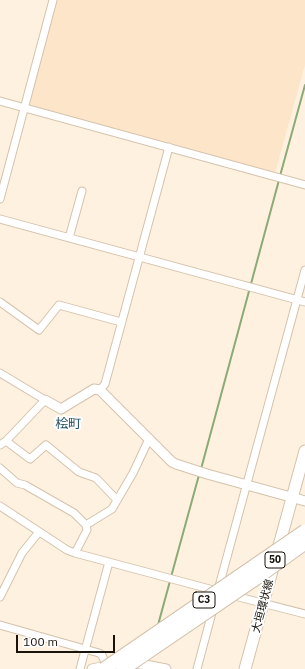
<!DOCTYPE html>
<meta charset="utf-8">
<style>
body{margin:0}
#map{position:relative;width:305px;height:669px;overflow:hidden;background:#fff1df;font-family:"IBM Plex Sans",sans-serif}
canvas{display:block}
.scale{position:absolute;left:16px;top:635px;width:99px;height:18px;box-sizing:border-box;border:2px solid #19130b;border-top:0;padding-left:5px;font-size:12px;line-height:14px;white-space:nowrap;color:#19130b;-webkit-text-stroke:3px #fff;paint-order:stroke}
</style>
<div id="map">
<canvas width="305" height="669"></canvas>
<div class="scale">100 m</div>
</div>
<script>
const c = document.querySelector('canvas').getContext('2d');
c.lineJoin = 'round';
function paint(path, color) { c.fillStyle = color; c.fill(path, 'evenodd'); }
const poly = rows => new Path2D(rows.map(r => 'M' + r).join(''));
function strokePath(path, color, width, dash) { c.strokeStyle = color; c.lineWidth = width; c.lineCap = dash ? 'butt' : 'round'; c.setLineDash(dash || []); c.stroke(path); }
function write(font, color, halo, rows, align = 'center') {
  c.font = font + ' "IBM Plex Sans","Noto Sans JP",sans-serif'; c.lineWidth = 4; c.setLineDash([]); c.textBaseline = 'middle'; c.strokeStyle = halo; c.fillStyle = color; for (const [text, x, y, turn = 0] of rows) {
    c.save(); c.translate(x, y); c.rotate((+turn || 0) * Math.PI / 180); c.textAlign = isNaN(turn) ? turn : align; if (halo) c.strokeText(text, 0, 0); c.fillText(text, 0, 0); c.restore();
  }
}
const built = poly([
 [57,0,305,0,305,65,275,173,31,106,29,103]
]);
const stream = poly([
 [280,176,305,85],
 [201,469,279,180],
 [171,577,199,475],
 [158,625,170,581]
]);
const minor = poly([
 [0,101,305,185],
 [0,199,53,0],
 [0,219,305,302],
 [69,238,82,191],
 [0,302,39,330,59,305,121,322],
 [0,373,45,400,6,441,0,445],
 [100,390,105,384,169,147],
 [6,441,30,459,46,445,79,472,96,478,117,500],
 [0,468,17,483,25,485,74,513,86,525,87,530,75,553],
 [0,506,67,550,75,553,217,591],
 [86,525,112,509,133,473,149,439],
 [218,590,305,270],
 [231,595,305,614],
 [0,597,22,553,39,532],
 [0,625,99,653,102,655,106,665],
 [80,669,109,562],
 [197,669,213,609]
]);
const tertiary = poly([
 [45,400,61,409,94,389,100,390,172,462,176,464,207,474,305,501],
 [130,662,166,669],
 [92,669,110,665]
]);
const primary = poly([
 [245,669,305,451]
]);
const motorwayBridge = poly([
 [104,669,305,531],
 [123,669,258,577,305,543]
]);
const shields = [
 [275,560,20],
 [204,600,22]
];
const shieldNames = [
 ["50",275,560],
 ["C3",204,600]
];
const streetNames = [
 ["大垣環状線",263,606,-75]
];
const quarterNames = [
 ["桧町",68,424]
];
paint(built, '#fce5c8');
strokePath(stream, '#8aaa77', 2);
strokePath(minor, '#d4c3ad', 9);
strokePath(tertiary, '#d4c3ad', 11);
strokePath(primary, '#d4c3ad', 13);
strokePath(minor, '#fff', 7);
strokePath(tertiary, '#fff', 9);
strokePath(primary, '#fff', 11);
strokePath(motorwayBridge, '#d4c3ad', 15, []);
strokePath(motorwayBridge, '#fff', 13);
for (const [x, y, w] of shields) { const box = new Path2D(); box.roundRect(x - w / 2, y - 8, w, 16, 3); c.fillStyle = '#fff'; c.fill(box); strokePath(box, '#19130b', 1); }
write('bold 10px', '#19130b', null, shieldNames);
write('11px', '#19130b', '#fff', streetNames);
write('13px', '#1f4d61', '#fff', quarterNames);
</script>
